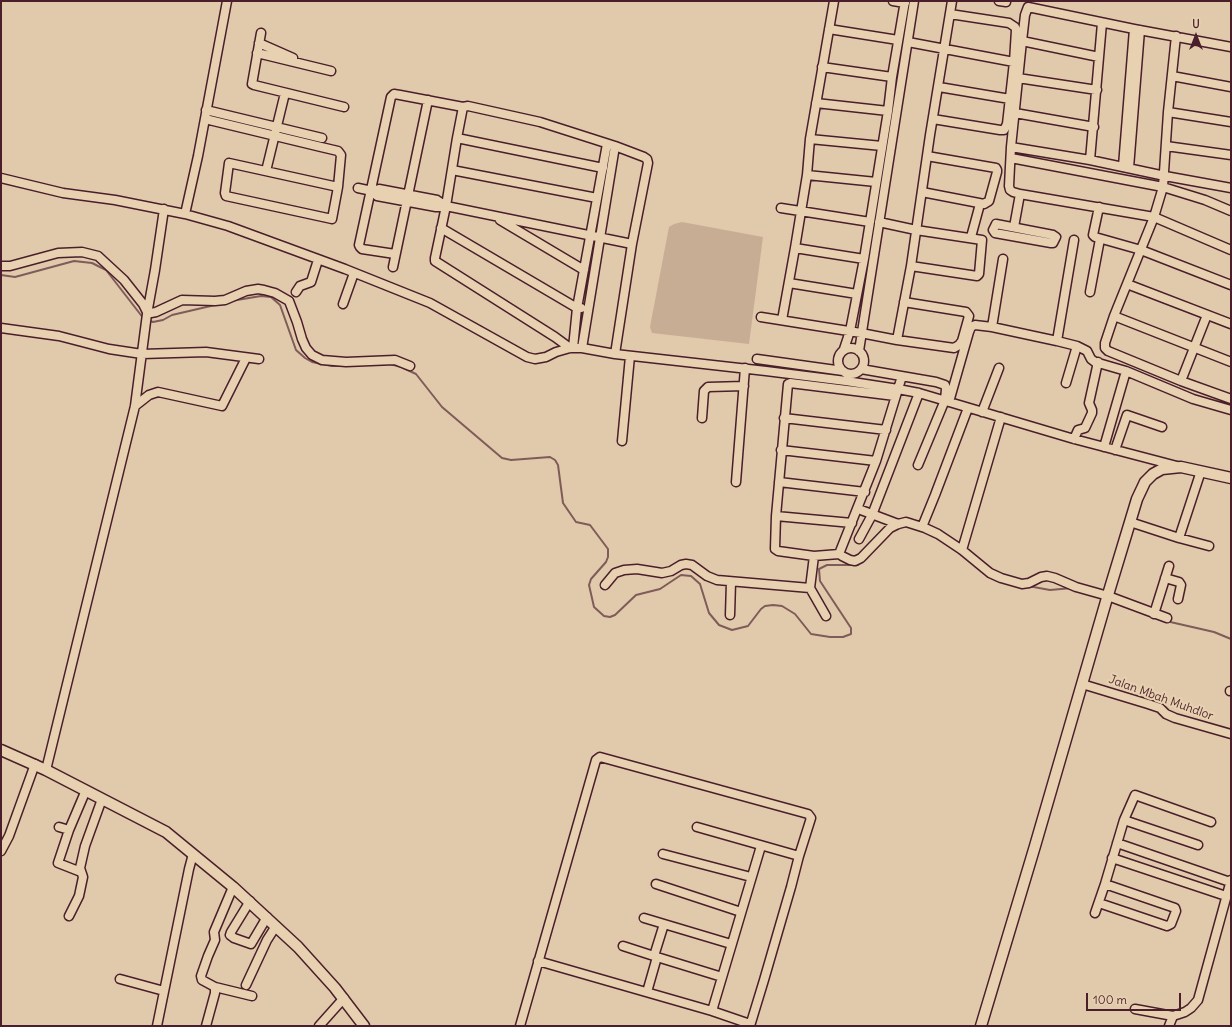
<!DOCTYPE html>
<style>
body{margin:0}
#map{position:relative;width:1232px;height:1027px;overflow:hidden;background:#e1caab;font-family:Delius,sans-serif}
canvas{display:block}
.frame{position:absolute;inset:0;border:2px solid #4a1f2b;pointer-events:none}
.north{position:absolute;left:1176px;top:16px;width:40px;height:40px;-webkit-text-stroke:3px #e7d1b0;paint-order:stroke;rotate:0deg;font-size:11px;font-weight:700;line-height:16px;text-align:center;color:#4a1f2b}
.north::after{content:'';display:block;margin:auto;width:14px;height:18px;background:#4a1f2b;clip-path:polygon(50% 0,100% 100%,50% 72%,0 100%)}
.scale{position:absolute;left:1086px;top:993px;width:95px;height:18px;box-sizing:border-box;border:2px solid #4a1f2b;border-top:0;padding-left:5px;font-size:12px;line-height:14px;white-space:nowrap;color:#4a1f2b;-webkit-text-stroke:3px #e7d1b0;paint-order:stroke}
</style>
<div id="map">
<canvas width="1232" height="1027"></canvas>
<div class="frame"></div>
<div class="north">U</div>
<div class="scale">100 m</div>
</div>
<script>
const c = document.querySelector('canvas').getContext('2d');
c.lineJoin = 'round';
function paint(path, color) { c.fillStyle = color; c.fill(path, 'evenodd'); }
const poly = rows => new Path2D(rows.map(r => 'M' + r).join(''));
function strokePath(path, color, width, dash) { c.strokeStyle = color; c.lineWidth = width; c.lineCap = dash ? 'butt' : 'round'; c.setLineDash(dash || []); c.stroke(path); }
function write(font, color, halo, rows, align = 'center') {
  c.font = font + ' Delius,sans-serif'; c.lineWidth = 4; c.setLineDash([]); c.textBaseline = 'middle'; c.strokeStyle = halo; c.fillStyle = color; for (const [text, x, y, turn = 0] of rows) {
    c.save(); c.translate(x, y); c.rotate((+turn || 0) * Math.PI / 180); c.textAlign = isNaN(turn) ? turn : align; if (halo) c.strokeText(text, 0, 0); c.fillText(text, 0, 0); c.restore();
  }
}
const green = poly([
 [682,222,763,237,749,344,652,333,650,327,668,232,669,227,674,224]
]);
const stream = poly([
 [1,275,15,277,74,261,92,263,106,270,144,319],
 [231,301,261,296,271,297,280,305,296,350,305,358,312,362,332,366,346,366],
 [148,320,153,322,163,320,172,315,215,305],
 [383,364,390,364,401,367,416,374,442,407,502,458,511,460,550,457,555,460,558,465,563,503,576,522,590,525,608,549,608,557,606,562,591,579,589,585,594,607,604,616,610,617,615,615,636,595,660,589,681,575,691,576,700,584,709,613,719,625,732,630,748,626,761,609,765,606,773,605,782,606,795,614,811,634,830,637,843,637,851,634,851,628,820,581,819,569,827,565,858,565,860,562],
 [897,528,908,526],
 [1028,586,1050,590,1072,588],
 [1166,621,1214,632,1231,639]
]);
const minor = poly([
 [893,1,905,3],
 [999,1,1006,2],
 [829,29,898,40],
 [261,33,252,84,254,85,344,107],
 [1176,36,1168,112,1163,187,1154,217,1114,316,1105,343,1105,348,1108,351,1181,381,1231,399],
 [1022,41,1099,57],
 [908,42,1014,62],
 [259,43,293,58],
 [1231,47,1134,29,1028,7,1025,15,1022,41,1011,147,1009,186,1010,190,1013,192,1020,194,1154,217,1231,250],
 [257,53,331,71],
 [822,67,892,77],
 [1172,76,1231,87],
 [1018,78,1097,90],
 [939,87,1010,99],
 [816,103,888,111],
 [206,110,322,138],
 [1168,112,1231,122],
 [1015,113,1094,127],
 [205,119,321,147,338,151,341,155,338,187,332,219,226,196,225,193,229,163,338,187],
 [933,119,1000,130,1004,130,1007,124,1014,62,1016,30,1015,27,1009,23,950,14],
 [457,138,603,168],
 [810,139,882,146],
 [1166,146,1231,155],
 [1011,147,1090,160,1165,176,1231,188],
 [1011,158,1163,187,1205,200,1231,211],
 [1090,160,1102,23],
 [1123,166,1134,29],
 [1129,168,1140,30],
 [452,170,597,198],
 [266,171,285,93],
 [807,175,876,182],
 [1,178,63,193,115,200,185,214,228,226,345,269,430,303,527,357,535,359,546,357,556,352,570,348,582,348,615,354,766,371,846,381,898,389,919,393,1074,439,1177,466],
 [358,188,372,191,377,196,436,207,446,206,632,244],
 [372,191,379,189,437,200,446,206],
 [922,192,984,204,989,201,997,172,997,170,996,168,927,156],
 [1099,207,1093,235,1095,237,1141,250,1231,285],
 [781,208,870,222],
 [185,214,198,156,227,1],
 [500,220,584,270],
 [879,222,916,230,982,240,979,274,977,276,911,266],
 [996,224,1053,235,1056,237,1053,243,1051,243,995,233,993,230,996,224],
 [1014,227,1020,194],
 [441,228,577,308,581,308],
 [971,237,980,204],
 [795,248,864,259],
 [395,254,362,249,360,247,359,245,391,97,394,94,400,95,463,107],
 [1,266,10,266,58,253,82,252,98,256,124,280,143,304,147,312,151,313,156,312,182,300,215,301,225,300,246,291,258,289,264,290,275,293,289,301,297,322,302,339,306,348,312,355,322,360,346,362,395,360,410,366],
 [393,267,428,100],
 [789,283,857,294],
 [1127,284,1231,324],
 [296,292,300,286,311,282,318,260],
 [1090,292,1100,239],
 [343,304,354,273],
 [1114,316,1231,362],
 [761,317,861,333,897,340,954,348,959,345,962,341,969,316,966,312,904,302],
 [782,320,795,248,807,175,810,139,834,1],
 [992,327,1003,259],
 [1,328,59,336,109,349,142,354,206,352,259,359],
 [897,340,911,266,930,135,952,1],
 [1057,341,1077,346,1087,351,1091,359,1095,362,1126,371,1193,399,1231,410],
 [570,348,555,337,435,261,435,258,446,206,457,138,463,107,468,106,540,122,615,146,644,157,647,159,648,163,632,244,615,354],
 [573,348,577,308,607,144],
 [582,348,615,146],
 '838 361a13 13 0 1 1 26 0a13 13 0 1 1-26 0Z',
 [844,349,850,331,864,259,888,111,892,77,905,1],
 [859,351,914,1],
 [757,359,843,371],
 [861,369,936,382,945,385,946,389,945,400,918,465],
 [1181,381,1207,315],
 [1066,383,1077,346],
 [895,396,790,383,788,384,776,516,775,549,778,551,814,556,839,554,876,461,902,376],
 [949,402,969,332,971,327,975,325,992,327,1057,341,1074,240],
 [135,406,149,395,158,392,222,406,246,358],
 [982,412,999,368],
 [702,418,704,391,708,387,744,386],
 [784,418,886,430],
 [1074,439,1078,430,1085,428,1092,413,1092,410,1089,403,1098,362],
 [622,441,630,356],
 [1104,447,1126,371],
 [781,450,876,461],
 [1115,450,1127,415,1162,427],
 [736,482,745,368],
 [779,482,865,492],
 [861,510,898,524],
 [776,516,852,523],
 [1130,522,1179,538,1209,546],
 [922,527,935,495,968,408],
 [1179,538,1201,471],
 [859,539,872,515,919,393],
 [962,550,1001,417],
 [842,556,850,560,855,561,861,558,890,528,898,524,906,522,925,528,938,534,962,550,990,573,1001,578,1022,584,1029,583,1041,577,1047,576,1055,578,1076,587,1108,596,1167,618],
 [1165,578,1179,582,1181,585,1178,599],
 [605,585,615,573,624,570,637,569,662,573,671,571,681,565,686,564,692,565,707,576,717,580,810,588,814,556],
 [810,588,826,616],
 [1154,614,1169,566],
 [730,615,731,582],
 [1082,684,1148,704,1160,708,1166,714,1175,718,1231,734],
 [1230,691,1231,691],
 [46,770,135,406,147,314,155,270,164,209],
 [1124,820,1198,845],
 [59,827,69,830,86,790],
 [697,827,799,856],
 [69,830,58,863,81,872],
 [1117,843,1230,882],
 [1,851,9,836,35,764],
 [663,854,751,877],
 [1112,858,1226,896],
 [656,884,741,912],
 [250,901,231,932,230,935,234,938,251,944,267,917],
 [1099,903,1167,926,1171,924,1176,911,1175,908,1105,884],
 [1095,913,1105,884,1124,820,1135,795,1211,822],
 [69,916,79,896,83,877,80,868,85,846,102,799],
 [644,918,731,944],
 [623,946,657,957],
 [654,956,664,924],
 [538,961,712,1011,750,1024],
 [120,979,164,991],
 [246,985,267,940,276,926],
 [215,987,252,996],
 [647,992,657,957,722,977],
 [1135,1009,1173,1016],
 [712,1011,761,846],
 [157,1026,189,869,193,854],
 [206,1026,215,993,215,987,202,980,201,976,208,956,215,940,214,932,233,887],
 [319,1026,344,998],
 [520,1026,596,760,600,757,808,814,811,818,799,856,791,887,764,980,750,1026],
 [1169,1026,1173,1016,1185,1012,1191,1008,1198,1000,1231,880]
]);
const major = poly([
 [1,750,46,770,166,832,233,887,298,947,335,988,364,1026],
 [981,1026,1035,846,1107,598,1137,499,1145,482,1153,474,1162,469,1181,467,1231,478]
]);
const streetNames = [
 ["Jalan Mbah Muhdlor",1161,698,20]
];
paint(green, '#c8ad95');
strokePath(stream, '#7f5c59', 2);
strokePath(minor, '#4a1f2b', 11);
strokePath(major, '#4a1f2b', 13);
strokePath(minor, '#e7d1b0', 8);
strokePath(major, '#e7d1b0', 10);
write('12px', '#4a1f2b', '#e7d1b0', streetNames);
</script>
